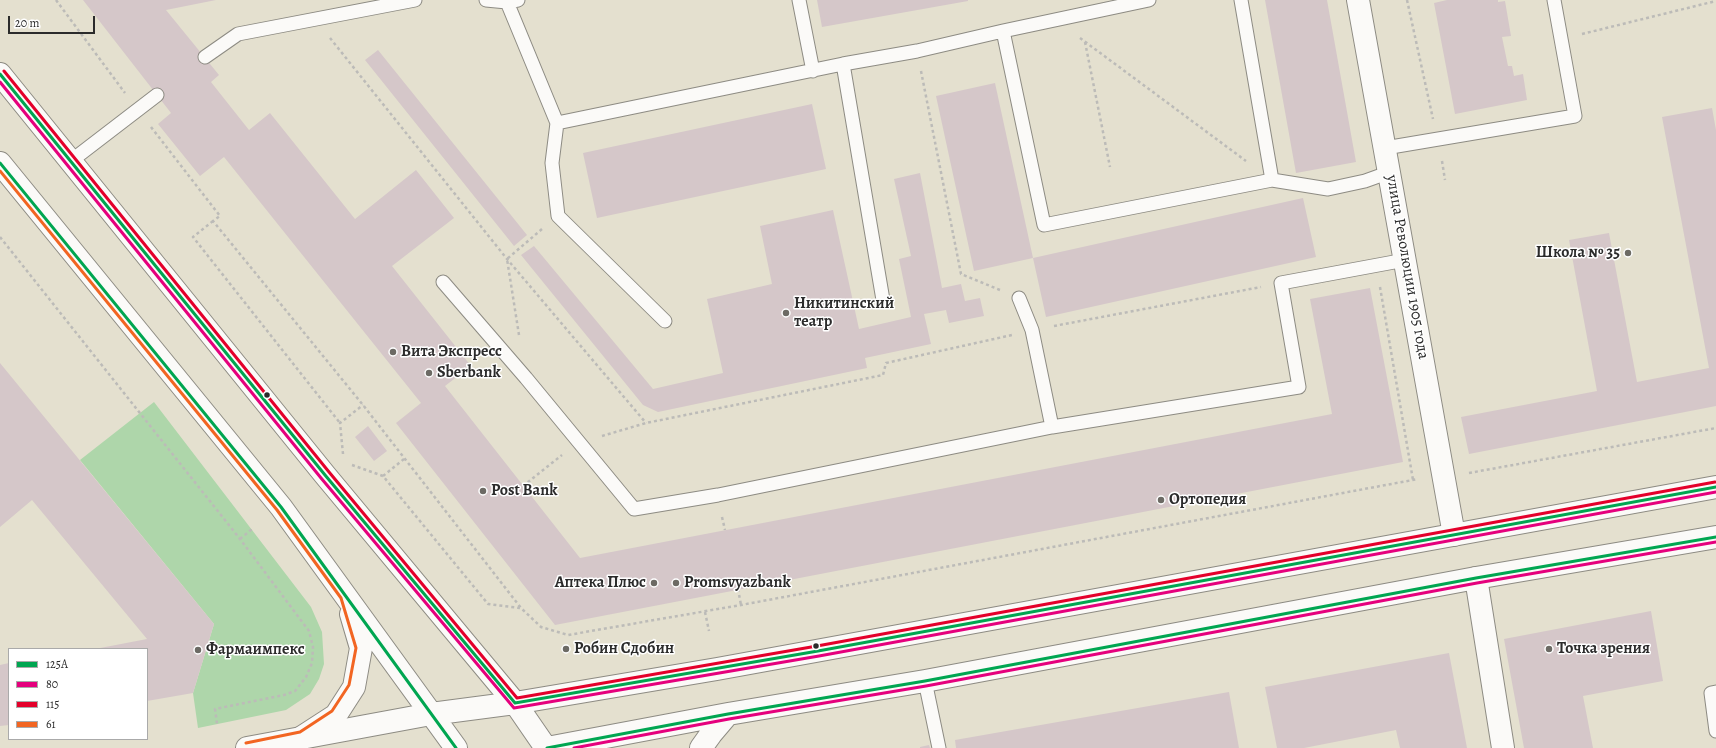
<!DOCTYPE html>
<meta charset="utf-8">
<style>
body{margin:0}
#map{position:relative;width:1716px;height:748px;overflow:hidden;background:#e4e0cf;font-family:Alegreya,serif}
canvas{display:block}
.legend{position:absolute;left:8px;top:648px;width:140px;height:92px;box-sizing:border-box;background:#fff;border:1px solid #aaa;margin:0;padding:5px 7px;list-style:none;font-size:12px;color:#2b2b2b}
.legend li{display:flex;align-items:center;gap:8px;height:20px}
.legend b{width:20px;border:1px solid #aaa}
.scale{position:absolute;left:8px;top:16px;width:87px;height:18px;box-sizing:border-box;border:2px solid #2b2b2b;border-top:0;padding-left:5px;font-size:12px;line-height:14px;white-space:nowrap;color:#2b2b2b;-webkit-text-stroke:3px #fff;paint-order:stroke}
</style>
<div id="map">
<canvas width="1716" height="748"></canvas>
<ul class="legend">
<li><b style="height:5px;background:#00a651"></b>125А</li>
<li><b style="height:5px;background:#e5007d"></b>80</li>
<li><b style="height:5px;background:#e4002b"></b>115</li>
<li><b style="height:5px;background:#f26522"></b>61</li>
</ul>
<div class="scale">20 m</div>
</div>
<script>
const c = document.querySelector('canvas').getContext('2d');
c.lineJoin = 'round';
function paint(path, color) { c.fillStyle = color; c.fill(path, 'evenodd'); }
const poly = rows => new Path2D(rows.map(r => 'M' + r).join(''));
function strokePath(path, color, width, dash) { c.strokeStyle = color; c.lineWidth = width; c.lineCap = dash ? 'butt' : 'round'; c.setLineDash(dash || []); c.stroke(path); }
function write(font, color, halo, rows, align = 'center') {
  c.font = font + ' Alegreya,serif'; c.lineWidth = 3; c.setLineDash([]); c.textBaseline = 'middle'; c.strokeStyle = halo; c.fillStyle = color; for (const [text, x, y, turn = 0] of rows) {
    c.save(); c.translate(x, y); c.rotate((+turn || 0) * Math.PI / 180); c.textAlign = isNaN(turn) ? turn : align; if (halo) c.strokeText(text, 0, 0); c.fillText(text, 0, 0); c.restore();
  }
}
const green = poly([
 [154,402,311,607,322,632,324,664,319,679,310,694,286,710,198,728,193,693,214,624,80,460]
]);
const building = poly([
 [83,0,216,0,166,10,219,75,211,82,249,130,270,113,355,219,416,170,454,218,392,266,471,366,445,386,580,558,1332,414,1310,299,1370,288,1403,462,555,625,396,423,421,403,224,157,200,176,158,124,171,113],
 [817,0,968,0,968,1,822,27],
 [1265,0,1327,0,1356,162,1296,173],
 [1447,0,1498,0,1498,2,1505,1,1511,36,1502,37,1508,66,1512,66,1514,76,1523,74,1527,100,1455,114,1434,3],
 [378,50,527,235,514,246,365,60],
 [995,83,1033,258,974,271,936,96],
 [812,104,826,169,597,218,583,153],
 [1712,108,1716,130,1716,406,1469,454,1461,417,1597,391,1569,240,1609,233,1637,382,1709,368,1662,117],
 [920,173,942,288,961,284,965,301,980,298,984,316,949,323,946,310,924,314,931,344,865,358,867,368,658,412,643,405,521,255,534,246,653,389,723,373,707,299,772,284,760,226,833,210,859,329,911,317,899,259,911,256,894,179],
 [1303,198,1316,257,1046,317,1033,258],
 [0,363,214,624,193,693,147,701,147,649,95,649,147,639,32,500,0,527],
 [368,426,387,451,374,461,355,437],
 [1651,611,1663,681,1583,696,1593,748,1524,748,1504,639],
 [1449,653,1467,748,1400,748,1396,730,1304,748,1277,748,1265,687],
 [9,663,9,725,0,726,0,665],
 [1229,692,1239,748,956,748,955,740],
 [929,745,930,748,920,748,920,747]
]);
const path = poly([
 [56,0,125,93],
 [1407,0,1433,119],
 [1582,34,1716,1],
 [330,38,507,259,646,423],
 [1080,38,1246,161],
 [1085,42,1110,167],
 [921,71,961,274,1000,290],
 [151,127,220,216,213,221,363,405,521,608,541,627,568,635,741,605,1418,479],
 [1442,161,1445,180],
 [213,221,193,237,340,423],
 [0,237,240,539,309,631,313,647,312,663,306,677,295,691,284,695,215,709,217,724],
 [1380,287,1413,480],
 [1054,326,1261,287],
 [519,335,507,259,542,229],
 [602,436,646,423,883,375,886,363,1012,335],
 [343,454,340,423,363,405],
 [404,459,383,476,488,604,520,608],
 [352,465,383,476],
 [1469,473,1716,428],
 [523,486,562,455],
 [722,517,725,530],
 [240,539,252,529],
 [738,589,741,605],
 [705,612,709,631]
]);
const service = poly([
 [486,0,507,2,518,0],
 [799,0,813,71],
 [1241,0,1272,180],
 [507,2,557,123],
 [1003,31,1044,225,1272,180,1328,189,1365,181,1390,172],
 [205,57,238,34,415,0],
 [843,64,883,300],
 [1385,148,1575,116,1554,0],
 [71,161,157,95],
 [443,282,526,378,634,509,718,495,1052,427,1299,387,1281,283,1405,260],
 [1019,298,1032,330,1052,427],
 [665,321,558,216,552,163,557,123,843,64,917,51,1003,31,1149,0],
 [925,681,939,748],
 [1716,692,1711,693,1716,731]
]);
const tertiary = poly([
 [1358,0,1454,535],
 [1476,578,1503,748]
]);
const secondary = poly([
 [247,748,431,714]
]);
const primary = poly([
 [0,74,325,475,515,703,546,748],
 [0,163,281,507,456,748],
 [431,714,515,703,717,669,1716,487],
 [302,737,336,715,354,687,361,648,351,614],
 [547,748,728,714,925,681,1476,578,1716,537],
 [701,748,711,734,728,714]
]);
const bus1 = poly([
 [0,74,325,475,515,703,818,651,1716,487],
 [0,163,281,507,456,748],
 [547,748,728,714,925,681,1476,578,1716,537]
]);
const bus2 = poly([
 [0,82,321,478,514,708,819,656,1716,492],
 [574,748,729,719,926,686,1477,583,1716,542]
]);
const bus3 = poly([
 [4,71,329,472,517,698,817,646,1715,482]
]);
const bus4 = poly([
 [0,171,277,510,341,598,356,648,349,685,332,711,300,732,246,743]
]);
const markers = [
 [1628,253,4,"#6c6a64"],
 [786,313,4,"#6c6a64"],
 [393,352,4,"#6c6a64"],
 [429,373,4,"#6c6a64"],
 [267,395,3.5,"#2b2b2b"],
 [483,491,4,"#6c6a64"],
 [1161,500,4,"#6c6a64"],
 [654,583,4,"#6c6a64"],
 [676,583,4,"#6c6a64"],
 [816,646,3.5,"#2b2b2b"],
 [566,649,4,"#6c6a64"],
 [1549,649,4,"#6c6a64"],
 [198,650,4,"#6c6a64"]
];
const poiNames = [
 ["Школа № 35",1620,253,"right"],
 ["Никитинский",794,304],
 ["театр",794,322],
 ["Вита Экспресс",401,352],
 ["Sberbank",437,373],
 ["Post Bank",491,491],
 ["Ортопедия",1169,500],
 ["Аптека Плюс",646,583,"right"],
 ["Promsvyazbank",684,583],
 ["Робин Сдобин",574,649],
 ["Точка зрения",1557,649],
 ["Фармаимпекс",206,650]
];
const streetNames = [
 ["улица Революции 1905 года",1407,267,80]
];
paint(green, '#aed6aa');
paint(building, '#d5c7c9');
strokePath(service, '#8d8b83', 15);
strokePath(tertiary, '#8d8b83', 24);
strokePath(secondary, '#8d8b83', 24);
strokePath(primary, '#8d8b83', 24);
strokePath(path, '#bcbbb8', 2.5, [3, 3]);
strokePath(service, '#fbfaf8', 13);
strokePath(tertiary, '#fbfaf8', 22);
strokePath(secondary, '#fbfaf8', 22);
strokePath(primary, '#fbfaf8', 22);
strokePath(bus1, '#00a651', 3);
strokePath(bus2, '#e5007d', 3);
strokePath(bus3, '#e4002b', 3);
strokePath(bus4, '#f26522', 3);
for (const [x, y, r, color] of markers) { const dot = new Path2D(); dot.arc(x, y, r, 0, 2 * Math.PI); c.fillStyle = color; c.fill(dot); strokePath(dot, '#fff', 1.5); }
write('bold 16px', '#2b2b2b', '#fff', poiNames, 'left');
write('16px', '#2b2b2b', '#fff', streetNames);
</script>
